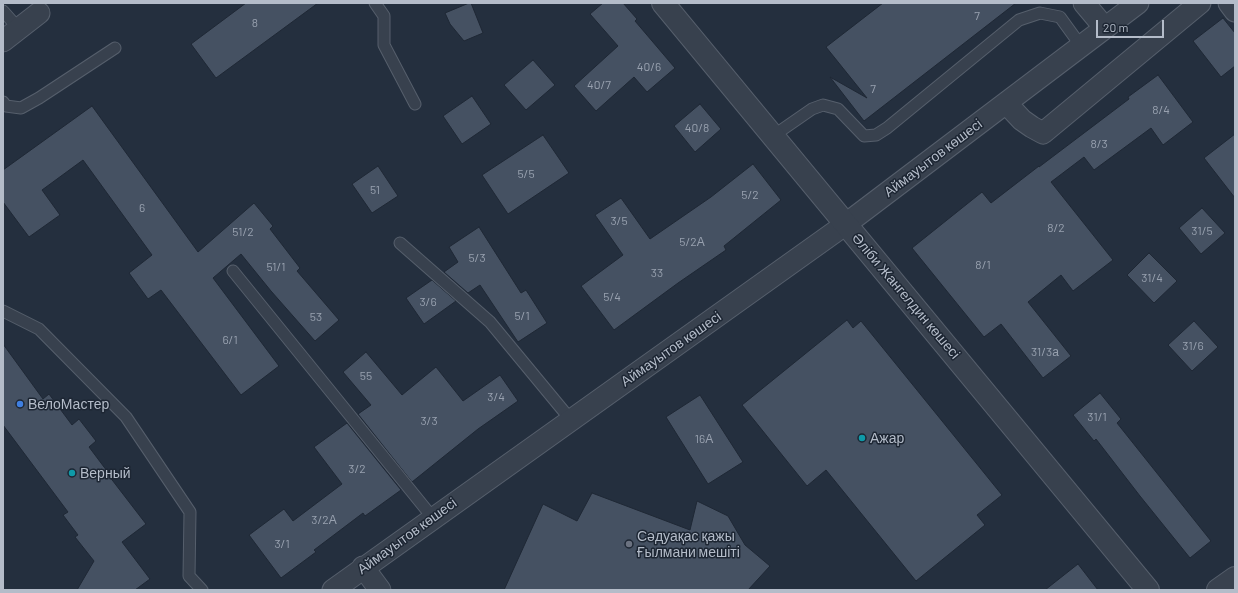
<!DOCTYPE html>
<meta charset="utf-8">
<style>
body{margin:0}
#map{position:relative;width:1238px;height:593px;overflow:hidden;background:#242f3e;font-family:Barlow,sans-serif}
canvas{display:block}
.frame{position:absolute;inset:0;border:4px solid #b4bcc9;pointer-events:none}
.scale{position:absolute;left:1096px;top:20px;width:68px;height:18px;box-sizing:border-box;border:2px solid #b4bcc9;border-top:0;padding-left:5px;font-size:12px;line-height:14px;white-space:nowrap;color:#b4bcc9;-webkit-text-stroke:3px #1d2633;paint-order:stroke}
</style>
<div id="map">
<canvas width="1238" height="593"></canvas>
<div class="frame"></div>
<div class="scale">20 m</div>
</div>
<script>
const c = document.querySelector('canvas').getContext('2d');
c.lineJoin = 'round';
function paint(path, color) { c.fillStyle = color; c.fill(path, 'evenodd'); }
const poly = rows => new Path2D(rows.map(r => 'M' + r).join(''));
function strokePath(path, color, width, dash) { c.strokeStyle = color; c.lineWidth = width; c.lineCap = dash ? 'butt' : 'round'; c.setLineDash(dash || []); c.stroke(path); }
function write(font, color, halo, rows, align = 'center') {
  c.font = font + ' Barlow,sans-serif'; c.lineWidth = 3; c.setLineDash([]); c.textBaseline = 'middle'; c.strokeStyle = halo; c.fillStyle = color; for (const [text, x, y, turn = 0] of rows) {
    c.save(); c.translate(x, y); c.rotate((+turn || 0) * Math.PI / 180); c.textAlign = isNaN(turn) ? turn : align; if (halo) c.strokeText(text, 0, 0); c.fillText(text, 0, 0); c.restore();
  }
}
const building = poly([
 [246,3,318,3,216,78,191,44,246,3],
 [469,3,471,3,483,33,464,41,450,24,445,13,469,3],
 [603,3,623,3,637,19,635,21,675,68,647,92,634,77,596,111,574,86,618,46,590,14,603,3],
 [883,3,1016,3,864,121,830,77,867,98,826,47,883,3],
 [1223,18,1235,33,1235,66,1221,77,1193,41,1223,18],
 [533,60,555,85,526,110,504,85,533,60],
 [1158,75,1193,122,1163,145,1151,128,1094,170,1084,157,1051,182,1113,260,1073,291,1061,275,1028,302,1071,356,1043,378,1001,324,984,337,912,248,982,192,991,203,1039,166,1039,167,1129,99,1128,97,1158,75],
 [472,96,491,124,462,144,443,116,472,96],
 [700,104,721,129,695,152,674,126,700,104],
 [92,106,198,252,254,203,273,226,270,229,300,268,297,271,339,320,315,341,271,291,241,254,213,278,279,366,241,395,161,290,148,299,129,273,152,255,83,160,42,190,60,215,29,237,3,202,3,170,92,106],
 [1235,134,1235,198,1204,158,1235,134],
 [543,135,569,173,508,214,482,175,543,135],
 [753,164,781,200,724,246,726,250,678,283,614,330,581,286,623,255,595,215,621,198,650,239,711,197,753,164],
 [378,166,398,196,372,213,352,184,378,166],
 [1202,208,1225,233,1201,254,1179,228,1202,208],
 [479,227,521,293,526,290,547,323,518,342,480,285,468,293,444,272,458,262,449,247,479,227],
 [1149,253,1177,281,1154,303,1127,275,1149,253],
 [432,280,456,301,424,324,406,298,432,280],
 [847,320,853,328,861,321,1002,495,977,515,985,525,916,581,826,470,807,486,742,405,847,320],
 [1194,321,1218,347,1192,371,1168,345,1194,321],
 [3,344,43,399,49,394,72,425,79,419,96,441,89,447,107,471,106,472,146,524,122,542,150,579,135,590,77,590,94,561,75,537,78,535,63,515,68,512,3,425,3,344],
 [366,352,402,395,436,367,463,401,500,375,518,401,478,429,412,482,358,414,371,405,343,372,366,352],
 [1100,393,1121,419,1117,423,1211,541,1190,558,1140,496,1096,439,1094,441,1073,415,1100,393],
 [700,395,743,462,708,484,666,417,700,395],
 [347,423,401,490,365,516,363,513,314,550,316,552,281,578,249,535,284,509,293,521,342,484,314,447,347,423],
 [592,493,690,530,697,501,728,516,745,545,770,566,748,590,504,590,543,504,577,521,592,493],
 [1078,564,1098,590,1045,590,1078,564]
]);
const service = poly([
 [375,3,384,16,384,45,415,104],
 [3,11,19,29],
 [3,102,6,106,21,108,39,98,115,48],
 [773,136,812,109,823,105,838,109,864,136,876,135,887,128,1019,20,1040,13,1060,17,1081,46],
 [400,243,490,322,571,420],
 [233,271,433,518],
 [3,311,39,329,126,417,190,512,189,576,202,590]
]);
const minor = poly([
 [1084,3,1105,28],
 [1229,3,1235,11],
 [3,41,39,13],
 [1006,103,1022,120,1032,127,1043,133,1200,3],
 [363,567,380,590],
 [333,590,846,224,1138,3]
]);
const tertiary = poly([
 [663,3,1148,590],
 [1218,590,1235,578]
]);
const markers = [
 [20,404,4,"#3f7fe0"],
 [862,438,4,"#0f9aa8"],
 [72,473,4,"#0f9aa8"],
 [629,544,4,"#6b7280"]
];
const numberNames = [
 ["7",977,16],
 ["8",255,23],
 ["40/6",649,67],
 ["40/7",599,85],
 ["7",873,89],
 ["8/4",1161,110],
 ["40/8",697,128],
 ["8/3",1099,144],
 ["5/5",526,174],
 ["51",375,190],
 ["5/2",750,195],
 ["6",142,208],
 ["3/5",619,221],
 ["8/2",1056,228],
 ["31/5",1202,231],
 ["51/2",243,232],
 ["5/2А",692,242],
 ["5/3",477,258],
 ["8/1",983,265],
 ["51/1",276,267],
 ["33",657,273],
 ["31/4",1152,278],
 ["5/4",612,297],
 ["3/6",428,302],
 ["5/1",522,316],
 ["53",316,317],
 ["6/1",230,340],
 ["31/6",1193,346],
 ["31/3а",1045,352],
 ["55",366,376],
 ["3/4",496,397],
 ["31/1",1097,417],
 ["3/3",429,421],
 ["16А",704,439],
 ["3/2",357,469],
 ["3/2А",324,520],
 ["3/1",282,544]
];
const streetNames = [
 ["Аймауытов көшесі",933,158,-37],
 ["Әліби Жангелдин көшесі",906,296,50],
 ["Аймауытов көшесі",671,349,-35],
 ["Аймауытов көшесі",407,536,-36]
];
const poiNames = [
 ["ВелоМастер",28,404],
 ["Ажар",870,438],
 ["Верный",80,473],
 ["Сәдуақас қажы",637,536],
 ["Ғылмани мешіті",637,552]
];
paint(building, '#455162');
strokePath(building, '#1f2835', 1);
strokePath(service, '#565f6c', 13);
strokePath(minor, '#565f6c', 23);
strokePath(tertiary, '#565f6c', 24);
strokePath(service, '#38414e', 11);
strokePath(minor, '#38414e', 21);
strokePath(tertiary, '#38414e', 22);
for (const [x, y, r, color] of markers) { const dot = new Path2D(); dot.arc(x, y, r, 0, 2 * Math.PI); c.fillStyle = color; c.fill(dot); strokePath(dot, '#1d2633', 1.5); }
write('12px', '#98a1af', null, numberNames);
write('14px', '#b4bcc9', '#1d2633', streetNames);
write('14px', '#b4bcc9', '#1d2633', poiNames, 'left');
</script>
